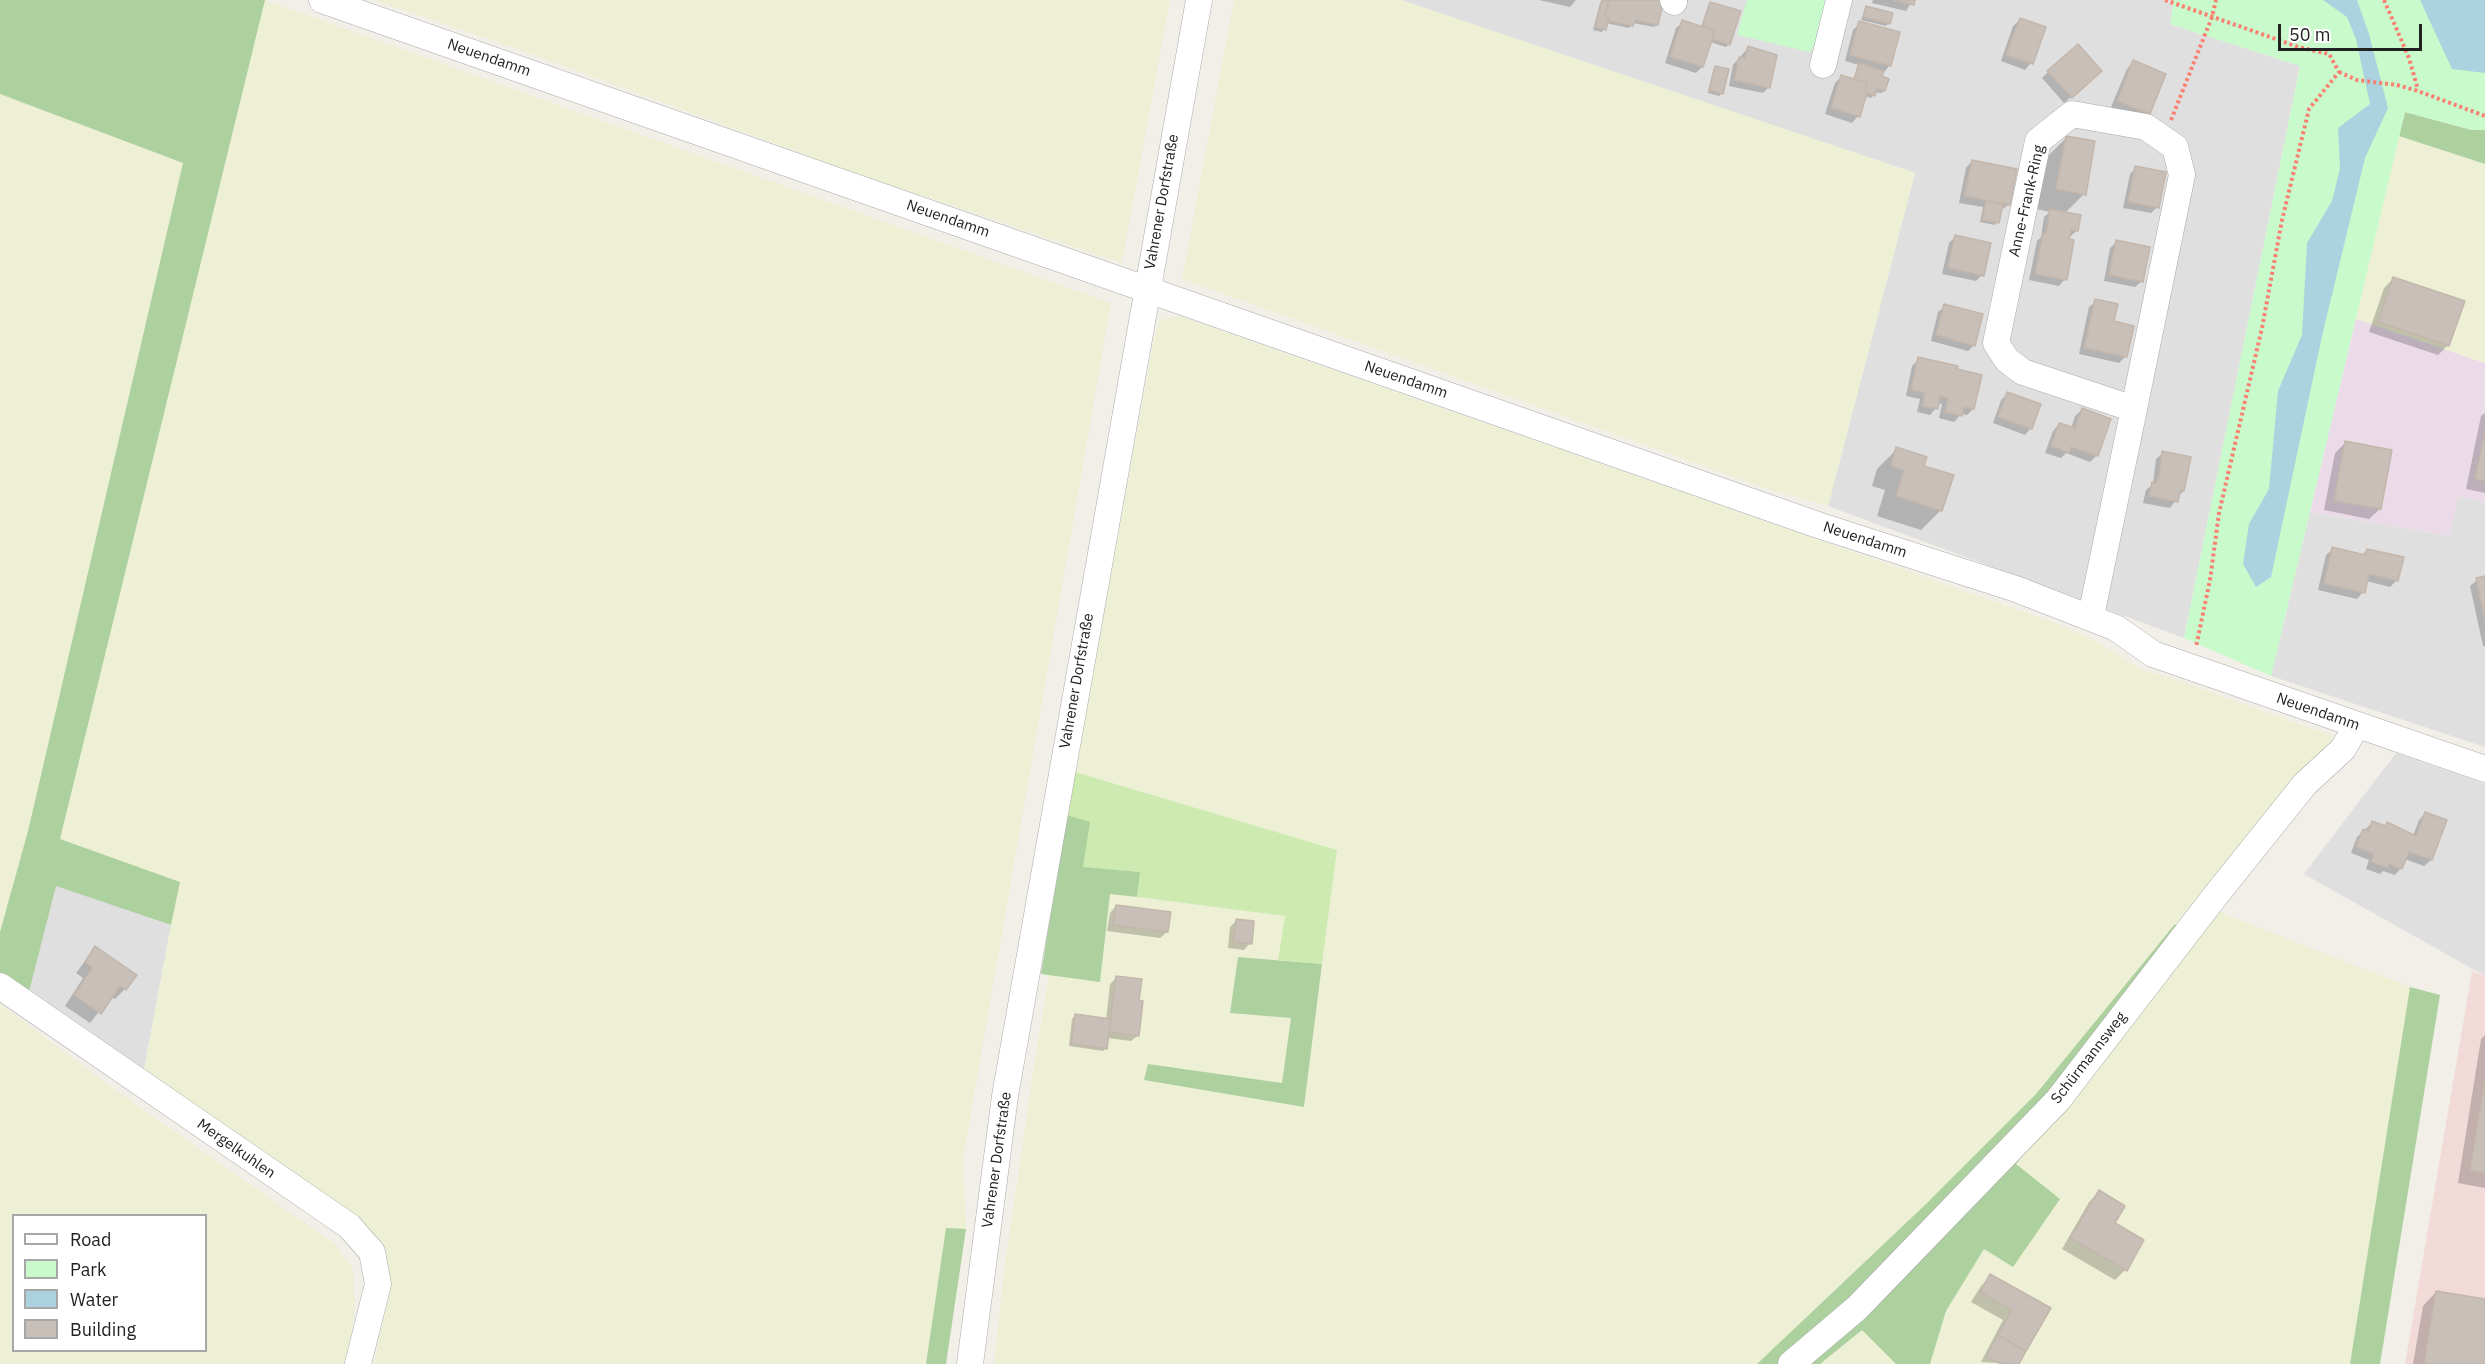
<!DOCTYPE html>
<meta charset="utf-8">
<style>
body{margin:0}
#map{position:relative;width:2485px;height:1364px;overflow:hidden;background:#f2efe9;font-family:"IBM Plex Sans",sans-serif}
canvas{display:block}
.legend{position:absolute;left:12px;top:1214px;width:195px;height:138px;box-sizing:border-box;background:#fff;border:2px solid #a7a7a7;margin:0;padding:8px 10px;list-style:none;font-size:18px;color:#222}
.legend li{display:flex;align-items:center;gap:12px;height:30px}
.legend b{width:30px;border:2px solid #a7a7a7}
.scale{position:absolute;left:2278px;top:24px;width:144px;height:27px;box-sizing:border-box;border:3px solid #222;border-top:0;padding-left:8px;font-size:18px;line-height:21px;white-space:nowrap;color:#222;-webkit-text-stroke:4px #fff;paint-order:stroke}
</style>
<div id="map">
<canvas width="2485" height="1364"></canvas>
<ul class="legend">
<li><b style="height:8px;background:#fff"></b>Road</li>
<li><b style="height:16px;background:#c8facc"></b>Park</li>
<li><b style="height:16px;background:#aad3df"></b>Water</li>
<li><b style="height:16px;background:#c7bfb8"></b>Building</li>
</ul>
<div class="scale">50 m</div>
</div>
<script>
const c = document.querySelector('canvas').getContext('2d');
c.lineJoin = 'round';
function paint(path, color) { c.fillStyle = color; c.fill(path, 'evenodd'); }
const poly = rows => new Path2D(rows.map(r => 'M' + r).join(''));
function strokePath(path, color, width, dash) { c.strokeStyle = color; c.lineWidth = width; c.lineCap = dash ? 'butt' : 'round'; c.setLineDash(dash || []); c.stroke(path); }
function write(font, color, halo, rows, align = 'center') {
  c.font = font + ' "IBM Plex Sans",sans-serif'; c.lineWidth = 5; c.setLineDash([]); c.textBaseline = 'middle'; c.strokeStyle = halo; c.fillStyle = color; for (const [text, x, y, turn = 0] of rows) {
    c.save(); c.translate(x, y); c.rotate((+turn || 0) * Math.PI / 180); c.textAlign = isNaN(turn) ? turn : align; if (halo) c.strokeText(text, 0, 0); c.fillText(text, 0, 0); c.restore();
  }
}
const residential = poly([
 [1401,0,2174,0,2170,24,2300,66,2184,638,1828,506,1915,173],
 [2458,496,2485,502,2485,747,2271,676,2310,512,2449,536],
 [2396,753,2485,784,2485,976,2304,874],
 [55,885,171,925,144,1070,29,992]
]);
const commercial = poly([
 [2472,971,2485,976,2485,1364,2405,1364]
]);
const industrial = poly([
 [2356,319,2485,363,2485,502,2458,496,2450,536,2310,512]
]);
const farmland = poly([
 [265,0,1111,303,963,1159,966,1229,946,1229,926,1364,374,1364,391,1285,378,1248,144,1070,179,882,60,839],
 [373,0,1170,0,1122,263,852,172,512,47],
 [1234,0,1401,0,1915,173,1828,506,1767,489,1182,279],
 [0,94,183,163,28,831,0,932],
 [2399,136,2485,164,2485,363,2356,319],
 [1179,316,2050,621,2100,643,2143,671,2168,677,2330,735,2336,742,2302,770,2036,1094,1926,1204,1757,1364,994,1364,1004,1271,1033,1072,1049,975,1100,982,1110,894,1285,916,1278,960,1238,957,1230,1013,1291,1018,1282,1083,1148,1064,1144,1080,1304,1107,1337,850,1075,772,1154,338,1159,320],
 [2217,911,2410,987,2350,1364,1930,1364,1946,1311,1984,1248,2059,1199,2016,1164],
 [0,1004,114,1089,335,1244,353,1269,355,1309,348,1364,0,1364],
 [14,1216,206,1216,206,1350,14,1350],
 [1862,1330,1896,1364,1820,1364]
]);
const grass = poly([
 [1075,772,1337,850,1322,964,1278,960,1285,916,1137,897,1139,872,1083,868,1067,815]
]);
const forest = poly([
 [0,0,265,0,60,839,180,882,171,925,56,886,29,992,0,973,0,932,28,831,183,163,0,94],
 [2405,112,2472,130,2485,130,2485,164,2399,136],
 [1067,815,1090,822,1083,867,1140,872,1137,897,1110,894,1100,982,1041,974],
 [2175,924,2193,942,2016,1164,2060,1199,2013,1267,1984,1249,1946,1311,1930,1364,1896,1364,1862,1330,1820,1364,1757,1364,1926,1204,2036,1094],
 [1238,957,1322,964,1304,1107,1144,1080,1148,1064,1282,1083,1291,1018,1230,1013],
 [2410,987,2440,995,2380,1364,2350,1364],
 [946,1228,966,1229,946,1364,926,1364]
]);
const park = poly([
 [1747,0,1830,0,1821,38,1810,52,1737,35],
 [2174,0,2485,0,2485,130,2472,130,2405,112,2271,676,2184,638,2300,66,2170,24]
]);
const water = poly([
 [2323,0,2357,0,2369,34,2388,108,2365,158,2322,336,2271,577,2256,587,2243,564,2249,524,2269,489,2278,391,2302,335,2307,243,2332,201,2340,168,2338,128,2370,104,2356,39,2347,17],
 [2420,0,2485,0,2485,73,2452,69]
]);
const shadow = poly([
 [1539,0,1576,0,1570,7],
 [1602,0,1607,0,1657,25,1654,27,1633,23,1629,28,1606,23,1602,32,1593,30,1600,3],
 [1873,0,1913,0,1906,11,1872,3],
 [1710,3,1729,44,1726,47,1710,42,1702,67,1696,73,1665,63,1676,28,1683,22,1701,28],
 [1867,7,1888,24,1886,26,1861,20],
 [2020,20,2031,63,2025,70,2001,61,2013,26],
 [1860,23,1890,65,1880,77,1884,91,1881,93,1875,92,1871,98,1865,96,1858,116,1852,123,1825,114,1835,83,1841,77,1853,80,1859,65,1845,61,1853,30],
 [1748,48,1769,87,1763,93,1729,86,1733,65],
 [2133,62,2149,113,2142,120,2111,107,2127,69],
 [1716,68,1722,93,1719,96,1708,93,1713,71],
 [2048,72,2094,77,2064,103,2042,78],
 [2066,138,2084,194,2065,213,2077,230,2070,237,2068,236,2065,279,2059,286,2029,280,2037,241,2041,237,2044,217,2050,212,2037,209,2046,158],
 [1972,161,2015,170,2008,205,2000,211,1995,225,1980,222,1983,207,1959,203,1966,168],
 [2136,168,2157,207,2151,213,2123,208,2130,174],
 [1955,237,1982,275,1976,281,1942,274,1949,243],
 [2117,242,2142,281,2135,287,2104,281,2110,248],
 [2394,278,2448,345,2438,355,2369,332,2384,288],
 [2096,301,2112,323,2126,356,2119,363,2079,354,2089,307],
 [1945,306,1974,345,1968,351,1931,341,1938,312],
 [1919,359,1973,409,1967,415,1961,414,1954,422,1939,418,1942,404,1937,403,1936,408,1930,415,1917,412,1920,399,1906,396,1912,366],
 [2008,393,2031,428,2025,435,1993,423,2001,400],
 [2082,410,2097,455,2090,462,2066,453,2061,458,2045,453,2053,431,2059,424,2071,429,2075,416],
 [2485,413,2485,493,2466,489,2481,416],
 [2345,443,2390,451,2380,509,2369,519,2324,510,2335,453],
 [1897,449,1922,466,1941,510,1921,530,1877,516,1885,490,1872,486,1877,469],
 [2163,453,2183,491,2170,508,2143,503,2146,490,2153,484,2156,459],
 [2333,549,2362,555,2367,550,2397,580,2390,587,2366,581,2363,592,2357,599,2318,590,2326,555],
 [2485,578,2485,646,2483,646,2470,586,2477,580],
 [2425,814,2445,821,2431,860,2424,866,2405,859,2401,868,2395,875,2383,871,2380,874,2366,869,2369,860,2351,853,2357,837,2372,823,2413,836,2419,820],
 [1116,906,1167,932,1160,938,1107,931,1110,913],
 [1236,921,1250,943,1244,950,1228,948,1230,927],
 [95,948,125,989,115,999,111,997,90,1023,65,1006,83,978,76,973],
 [1116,978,1138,1002,1138,1035,1131,1041,1107,1038,1106,1048,1103,1051,1069,1046,1072,1019,1075,1016,1106,1020,1110,984],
 [2485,1035,2485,1188,2458,1183,2481,1039],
 [2099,1192,2113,1224,2142,1241,2125,1270,2115,1280,2062,1249,2089,1202],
 [1991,1276,2049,1308,2017,1364,1981,1362,2003,1320,1971,1302,1981,1286],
 [2436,1292,2485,1300,2485,1364,2413,1364,2423,1306]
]);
const building = poly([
 [1602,0,1609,0,1605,17,1609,18,1606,30,1595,27,1602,0],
 [1609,0,1664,0,1658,25,1635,20,1633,26,1608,21,1609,18,1605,17,1609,0],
 [1892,0,1915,0,1914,5,1892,0],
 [1710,2,1741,11,1730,45,1712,39,1715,31,1702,26,1710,2],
 [1866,6,1893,13,1890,24,1863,17,1866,6],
 [2020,18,2046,27,2033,64,2006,55,2020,18],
 [1682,20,1715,31,1703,67,1670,57,1682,20],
 [1859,21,1900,32,1891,66,1850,55,1859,21],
 [2078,44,2102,71,2072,98,2047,71,2078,44],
 [1748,46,1777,55,1770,88,1734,80,1739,57,1745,58,1748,46],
 [2133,60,2166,74,2150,114,2117,101,2133,60],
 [1859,63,1884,71,1882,76,1889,79,1885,91,1877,89,1875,96,1865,92,1867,83,1854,79,1859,63],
 [1715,66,1729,69,1723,94,1709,90,1715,66],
 [1841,75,1867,83,1865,92,1867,93,1860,117,1831,108,1841,75],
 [2066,136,2095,141,2086,195,2056,189,2066,136],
 [1972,160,2017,169,2010,205,1964,196,1972,160],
 [2135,166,2166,172,2159,208,2128,202,2135,166],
 [1986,201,2003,204,1999,223,1982,220,1986,201],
 [2050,209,2081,215,2078,231,2071,230,2069,239,2074,240,2067,280,2035,274,2043,233,2046,234,2050,209],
 [1955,235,1991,243,1984,276,1948,268,1955,235],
 [2116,240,2150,247,2143,282,2109,275,2116,240],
 [2393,277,2465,301,2449,346,2378,322,2393,277],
 [2095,299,2118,304,2114,321,2134,326,2127,357,2084,348,2095,299],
 [1944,304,1983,314,1975,346,1936,335,1944,304],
 [1918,357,1958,366,1957,369,1982,375,1974,409,1964,407,1962,416,1945,412,1948,398,1940,396,1938,409,1922,406,1925,393,1911,390,1918,357],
 [2007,392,2041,404,2032,429,1998,417,2007,392],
 [2082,408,2111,419,2098,456,2071,447,2069,453,2051,446,2059,423,2075,428,2082,408],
 [2485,432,2485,481,2475,479,2485,432],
 [2345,441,2392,450,2381,509,2334,501,2345,441],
 [1896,447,1927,457,1924,466,1954,475,1942,511,1896,496,1904,470,1891,466,1896,447],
 [2162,451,2191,457,2184,491,2180,491,2178,502,2149,496,2152,482,2156,483,2159,476,2162,451],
 [2332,547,2365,555,2367,549,2404,557,2398,581,2369,574,2365,593,2324,584,2332,547],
 [2485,576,2485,620,2476,578,2485,576],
 [2425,812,2447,820,2432,860,2409,852,2402,869,2389,864,2388,868,2371,862,2374,854,2356,847,2363,829,2369,831,2372,821,2385,826,2387,822,2416,836,2425,812],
 [1116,905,1171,912,1168,932,1113,925,1116,905],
 [1236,919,1254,921,1252,944,1233,942,1236,919],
 [95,946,137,975,126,990,120,986,101,1014,74,995,92,968,85,962,95,946],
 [1116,976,1142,979,1139,1000,1143,1001,1139,1036,1109,1032,1116,976],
 [1075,1014,1111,1019,1107,1049,1071,1044,1075,1014],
 [2485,1079,2485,1173,2470,1170,2485,1079],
 [2099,1190,2125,1206,2115,1223,2144,1240,2127,1271,2070,1238,2099,1190],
 [1990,1274,2051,1308,2026,1351,1998,1335,2012,1310,1980,1292,1990,1274],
 [2436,1291,2485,1299,2485,1364,2424,1364,2436,1291],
 [1998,1335,2026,1351,2019,1364,2001,1364,1986,1356,1998,1335]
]);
const path = poly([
 [2165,0,2298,47,2329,54,2339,72,2309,109,2282,220,2262,328,2219,513,2210,580,2196,647],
 [2384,0,2409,58,2418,90],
 [2339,72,2357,80,2397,85,2418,91,2485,116],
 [2171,120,2212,17,2216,0]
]);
const minor = poly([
 [322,0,1818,525,2016,589,2116,628,2153,654,2485,769],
 [1673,0,1674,2],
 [1823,65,1839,0],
 [2090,616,2092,611,2134,409,2182,175,2175,147,2146,127,2072,114,2038,141,1996,343,2007,360,2023,372,2134,409],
 [0,986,349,1226,372,1252,378,1284,358,1364],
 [970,1364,1005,1096,1199,0],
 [1791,1364,1857,1308,2058,1100,2216,895,2305,784,2343,749,2357,725]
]);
const streetNames = [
 ["Neuendamm",489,58,19],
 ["Anne-Frank-Ring",2027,201,-77],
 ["Vahrener Dorfstraße",1162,202,-80],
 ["Neuendamm",948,219,19],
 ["Neuendamm",1406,380,19],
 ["Neuendamm",1865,540,18],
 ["Vahrener Dorfstraße",1077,681,-80],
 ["Neuendamm",2318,712,19],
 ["Schürmannsweg",2089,1058,-52],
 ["Mergelkuhlen",236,1149,35],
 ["Vahrener Dorfstraße",997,1160,-82]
];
paint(residential, '#e0dfdf');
paint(commercial, '#f2dad9');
paint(industrial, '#ebdbe8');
paint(farmland, '#eef0d5');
paint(grass, '#cdebb0');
paint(forest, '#add19e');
paint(park, '#c8facc');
paint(water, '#aad3df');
paint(shadow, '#0003');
paint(building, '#c7bfb8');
strokePath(building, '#c4b6ab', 1.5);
strokePath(minor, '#a9a9a9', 27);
strokePath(path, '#fa8072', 4, [3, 3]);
strokePath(minor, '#fff', 26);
write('15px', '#222', '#fff', streetNames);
</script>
